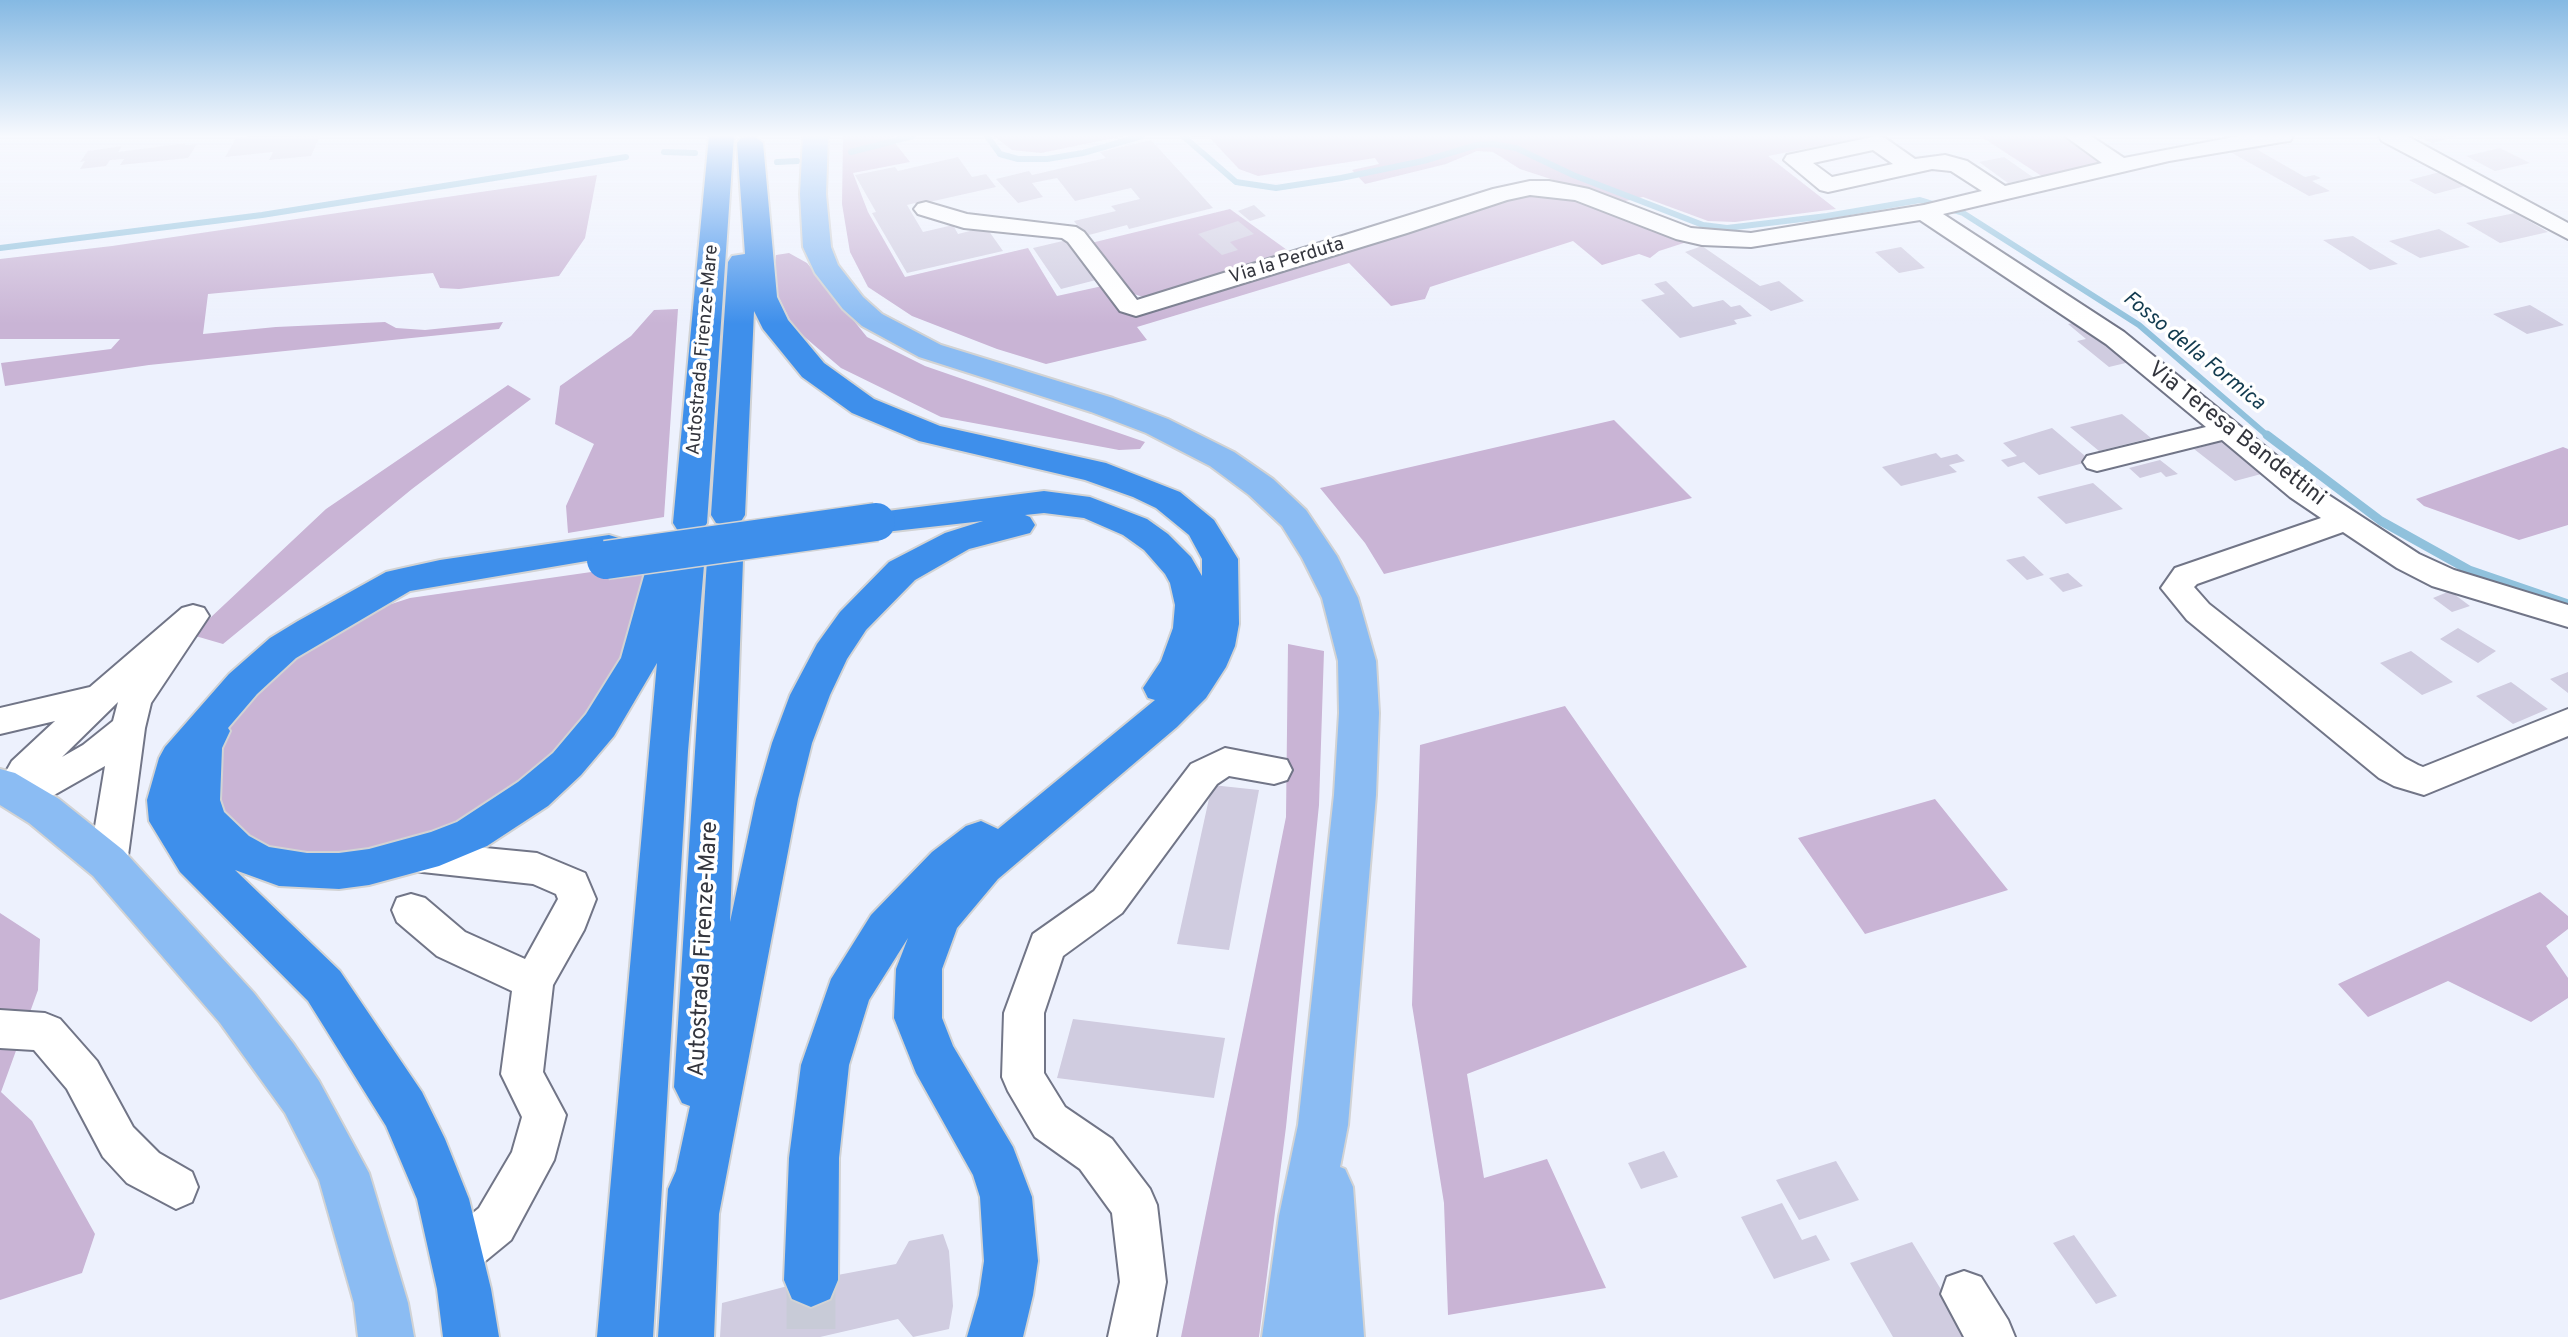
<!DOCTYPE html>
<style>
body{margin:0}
canvas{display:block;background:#edf1fd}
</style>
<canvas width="2568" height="1337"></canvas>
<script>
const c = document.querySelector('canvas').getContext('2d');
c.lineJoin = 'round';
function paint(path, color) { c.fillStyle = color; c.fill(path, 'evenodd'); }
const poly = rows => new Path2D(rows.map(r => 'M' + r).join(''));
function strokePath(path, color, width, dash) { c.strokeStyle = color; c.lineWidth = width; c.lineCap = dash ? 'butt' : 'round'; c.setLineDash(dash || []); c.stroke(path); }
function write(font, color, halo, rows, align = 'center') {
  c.font = font + ' Overpass,sans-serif'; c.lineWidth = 7; c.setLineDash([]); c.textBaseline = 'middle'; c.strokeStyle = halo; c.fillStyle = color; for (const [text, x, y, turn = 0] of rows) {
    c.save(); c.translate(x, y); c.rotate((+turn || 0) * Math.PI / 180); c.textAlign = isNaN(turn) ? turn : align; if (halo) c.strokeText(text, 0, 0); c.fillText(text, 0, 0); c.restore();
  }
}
const green = poly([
 [843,136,894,136,891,138,910,162,853,173,868,212,905,277,1028,248,1057,296,1107,285,1129,316,1517,195,1557,192,1690,241,1659,251,1650,258,1639,254,1602,265,1573,241,1430,287,1425,299,1391,306,1349,263,1137,327,1147,340,1046,364,997,349,912,316,868,287,850,252,842,204],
 [994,136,1124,136,1041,153,1012,150],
 [1189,136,1871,136,1768,156,1836,209,1735,222,1708,221,1643,197,1621,202,1520,169,1493,152,1477,151,1446,164,1365,184,1352,170,1379,164,1375,158,1258,176,1239,169,1209,137],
 [1980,136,2070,136,2119,171,2057,186],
 [597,175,585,238,559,276,459,289,440,288,433,273,208,294,203,334,276,327,385,322,396,328,425,330,503,322,499,329,149,365,5,386,1,363,111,349,120,339,0,339,0,259,112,246],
 [1230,209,1294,255,1146,298,1131,293,1091,243],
 [789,253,807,263,867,337,925,366,1145,442,1140,449,1119,450,941,417,841,368,794,328,773,286,776,255],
 [678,309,664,517,568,533,566,506,594,444,555,424,560,386,631,336,654,310],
 [508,385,531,399,412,489,223,644,192,635,326,509],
 [1614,420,1692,498,1384,574,1365,543,1320,488],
 [2563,447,2568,449,2568,525,2519,540,2424,506,2416,499],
 [654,563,649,593,604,704,529,786,410,849,286,857,225,824,210,788,224,725,277,664,382,607,410,598],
 [1288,644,1324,651,1319,805,1286,1127,1259,1337,1181,1337,1286,817],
 [1565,706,1747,967,1467,1074,1484,1178,1547,1159,1606,1288,1448,1315,1444,1203,1412,1005,1420,745],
 [1935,799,2008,890,1865,934,1798,838],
 [2540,892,2568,916,2568,929,2546,946,2568,978,2568,998,2531,1022,2448,981,2368,1017,2338,984],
 [0,913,40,939,38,990,1,1092,32,1121,95,1234,82,1273,0,1300]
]);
const streamFar1 = poly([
 [987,136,1000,154,1018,159,1047,159,1083,153,1142,136],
 [1183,136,1236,182,1276,188,1341,178,1423,161,1477,145,1493,144,1516,148,1573,175,1703,225,1727,228,1827,216,1920,200,1963,213,2139,325,2269,437],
 [664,152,695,153],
 [851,152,913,136],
 [777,162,797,161],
 [0,248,262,215,626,157]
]);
const stream = poly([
 [2267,435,2381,521,2469,570,2568,604]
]);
const building = poly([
 [320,136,311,156,269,160,273,152,225,157,237,137],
 [2418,136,2456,136,2456,137,2432,143],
 [1151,140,1213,208,1129,229,1127,225,1085,236,1074,221,1116,211,1111,206,1140,199,1131,188,1075,201,1057,178,1032,183,1043,197,1018,203,996,179,1029,171,1032,175,1106,158,1100,152],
 [2252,141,2263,148,2256,149,2305,177,2314,175,2321,178,2312,181,2330,191,2309,196,2223,148],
 [186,143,185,145,197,144,188,158,120,165,124,159,110,160,106,166,80,169,85,161,80,162,88,151,122,146,118,152],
 [2500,148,2530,163,2495,171,2466,156],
 [958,157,972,177,986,174,996,187,916,205,915,203,907,205,923,232,953,225,958,234,986,227,1003,251,907,273,872,213,876,212,855,175,895,167,898,171],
 [2004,157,2034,178,2008,183,1979,162],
 [2440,172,2455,178,2469,185,2435,194,2409,180],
 [1254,205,1266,216,1250,221,1238,211],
 [2515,213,2548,232,2500,243,2466,223],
 [1238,221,1254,234,1230,242,1238,250,1222,255,1198,234],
 [2439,229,2470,247,2420,258,2389,241],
 [2353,236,2398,264,2370,270,2323,240],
 [1067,240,1096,280,1061,289,1033,248],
 [1702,246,1760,286,1779,281,1804,301,1771,311,1685,252],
 [1901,247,1925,268,1899,273,1875,252],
 [1666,281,1693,307,1723,300,1731,307,1740,305,1752,316,1734,320,1737,324,1680,338,1641,300,1665,294,1654,284],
 [2530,305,2564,325,2527,334,2493,314],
 [2083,321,2134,361,2109,367,2077,341,2086,339,2068,324],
 [2122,414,2151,438,2099,451,2070,427],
 [2052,428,2091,461,2039,475,2024,462,2008,467,2001,460,2017,456,2003,443],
 [2223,441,2265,473,2235,481,2194,449],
 [1936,453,1941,458,1957,454,1965,461,1949,465,1957,472,1901,486,1882,467],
 [2160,460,2178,474,2166,477,2161,472,2140,478,2129,468],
 [2093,483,2123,509,2066,524,2037,497],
 [2024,556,2044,575,2027,580,2006,560],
 [2068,573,2083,586,2063,592,2049,578],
 [2450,591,2470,606,2452,612,2433,598],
 [2458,628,2496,651,2478,663,2440,639],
 [2411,651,2453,682,2422,695,2380,663],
 [2568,672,2568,693,2550,679],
 [2511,682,2548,709,2513,724,2476,696],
 [1212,785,1259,790,1229,950,1177,944],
 [1073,1019,1225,1038,1214,1098,1057,1078],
 [1664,1151,1678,1177,1641,1189,1628,1163],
 [1836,1161,1859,1200,1799,1220,1776,1180],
 [1782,1203,1802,1240,1816,1235,1830,1260,1774,1279,1741,1217],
 [943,1234,949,1251,953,1306,949,1329,913,1337,898,1319,820,1337,720,1337,722,1303,811,1280,896,1264,909,1241],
 [2074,1235,2117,1296,2096,1304,2053,1243],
 [1912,1242,1970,1337,1893,1337,1850,1263]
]);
const highwayTunnel = poly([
 [811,1280,811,1337]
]);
const minor = poly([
 [1877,136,1885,138,1915,159,1945,155,1967,161,2005,186,2102,163,2065,136,2091,136,2124,158,2239,136,2293,136,2290,141,2282,142,2169,161,1943,214,2124,332,2310,483,2419,554,2454,570,2568,605,2568,627,2432,586,2397,568,2343,532,2197,584,2194,587,2209,604,2405,758,2418,765,2423,767,2568,709,2568,736,2424,795,2394,786,2379,778,2187,620,2161,588,2175,568,2321,518,2290,497,2222,440,2097,471,2087,468,2083,462,2087,456,2206,427,2106,344,1920,220,1751,247,1702,245,1676,239,1575,200,1530,195,1507,200,1407,233,1136,316,1120,311,1068,242,1062,238,964,228,918,214,914,209,918,204,926,202,967,214,1076,227,1084,232,1137,300,1493,189,1530,181,1549,181,1589,189,1691,228,1751,233,1924,205,1982,191,1951,171,1932,169,1828,192,1820,190,1784,160,1787,155,1877,136],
 [1873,150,1893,164,1832,177,1813,163,1873,150],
 [2379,136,2407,136,2568,223,2568,239,2382,141,2379,136],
 [193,605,204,608,209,616,151,703,145,728,127,863,121,874,108,878,95,874,89,863,105,766,54,795,13,806,0,802,0,782,12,761,55,721,0,734,0,708,90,687,182,608,193,605],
 [118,702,113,721,83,745,62,757,118,702],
 [1225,748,1287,760,1292,770,1287,780,1274,784,1229,776,1217,784,1122,913,1063,956,1044,1013,1044,1073,1065,1107,1112,1139,1150,1189,1157,1205,1166,1282,1156,1337,1108,1337,1120,1282,1112,1213,1080,1169,1035,1137,1008,1091,1002,1077,1004,1013,1033,934,1094,891,1191,764,1225,748],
 [413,841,537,853,585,873,596,899,584,930,553,985,543,1072,566,1115,554,1160,511,1240,472,1272,456,1279,440,1272,433,1256,440,1240,479,1208,512,1152,522,1117,501,1074,512,991,437,956,397,922,392,910,397,898,411,894,425,898,465,932,525,959,558,899,556,894,533,884,413,871,400,867,394,856,400,845,413,841],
 [0,1010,45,1013,60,1019,97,1061,133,1127,159,1153,192,1172,198,1187,192,1202,176,1209,127,1183,103,1157,67,1089,34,1050,0,1048,0,1010],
 [1964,1271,1981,1277,2008,1320,2015,1337,1964,1337,1941,1294,1947,1277,1964,1271]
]);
const major = poly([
 [803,136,828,136,826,194,831,247,838,265,863,297,882,314,941,345,1113,398,1168,419,1234,452,1273,479,1306,510,1337,556,1358,598,1376,661,1379,713,1376,795,1348,1125,1340,1167,1345,1169,1353,1187,1364,1337,1262,1337,1279,1216,1298,1125,1334,795,1339,713,1338,661,1322,598,1302,558,1282,526,1249,495,1210,466,1146,433,1091,412,919,357,862,326,843,309,815,273,803,247,800,194,803,136],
 [0,769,15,773,59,799,123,850,254,993,293,1043,319,1081,369,1173,408,1303,414,1337,358,1337,354,1303,319,1180,285,1113,220,1023,93,876,29,823,0,805,0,769]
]);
const highway = poly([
 [709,136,734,136,707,523,702,531,690,535,678,531,673,523,709,136],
 [754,136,763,143,777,297,788,320,824,363,874,399,940,426,1106,463,1180,492,1214,520,1238,559,1239,624,1235,646,1226,667,1206,698,1177,727,998,879,957,928,942,969,942,1018,953,1046,1013,1147,1032,1197,1038,1261,1033,1295,1023,1337,967,1337,979,1295,984,1261,980,1197,973,1175,916,1073,894,1018,896,969,908,938,869,1000,849,1065,839,1158,838,1280,830,1299,811,1307,792,1299,784,1280,789,1158,801,1065,831,979,871,915,932,852,966,826,981,821,998,829,1155,700,1148,698,1143,688,1161,661,1173,628,1175,605,1170,583,1165,574,1144,550,1123,535,1084,518,1044,513,1025,515,1030,517,1035,525,1030,533,969,549,915,580,866,630,847,659,830,695,812,743,798,799,719,1214,714,1337,658,1337,668,1189,676,1171,690,1106,682,1103,674,1087,707,560,712,551,725,548,738,551,743,560,730,922,756,799,772,743,790,695,817,644,840,612,889,562,945,533,983,521,876,533,864,530,859,522,864,514,1044,491,1090,497,1147,519,1168,534,1191,557,1202,576,1202,559,1189,535,1156,508,1133,497,1085,480,919,441,852,413,802,377,763,329,754,311,745,515,740,523,728,526,716,523,711,515,728,262,732,256,745,254,737,143,741,138,754,136],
 [609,535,622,539,627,547,622,555,410,591,296,658,257,694,228,728,230,731,222,748,220,800,224,812,249,836,269,847,307,853,339,853,369,849,431,832,457,822,518,782,553,753,586,714,621,658,646,569,651,560,664,557,672,559,686,553,699,556,704,565,688,751,653,1337,597,1337,657,663,614,736,581,775,548,806,487,846,439,866,369,885,339,889,279,886,235,870,340,971,422,1092,445,1139,469,1199,491,1289,499,1337,443,1337,437,1289,417,1199,386,1126,308,1001,180,872,149,821,147,800,159,758,165,747,229,674,270,638,298,621,386,572,399,569,440,560,609,535]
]);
const highwayBridge = poly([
 [606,560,876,522]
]);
const farStreetnames = [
 ["Via la Perduta",1287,262,-17],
 ["Autostrada Firenze-Mare",704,350,-85]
];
const farWaternames = [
 ["Fosso della Formica",2193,352,39]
];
const streetNames = [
 ["Via Teresa Bandettini",2236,435,38],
 ["Autostrada Firenze-Mare",705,949,-87]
];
paint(green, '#c9b4d5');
strokePath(streamFar1, '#90c1dc', 6);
strokePath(stream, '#90c1dc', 9);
paint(building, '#d0cce0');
strokePath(highwayTunnel, '#c8cbd7', 49, [49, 24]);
strokePath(minor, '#717587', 4);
strokePath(major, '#d2d3d4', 4);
strokePath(highway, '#d2d3d4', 4);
paint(minor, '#fff');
paint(major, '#8bbcf3');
paint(highway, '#3e8feb');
strokePath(highwayBridge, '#d2d3d4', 41, []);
strokePath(highwayBridge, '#3e8feb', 38);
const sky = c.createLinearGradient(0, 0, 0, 324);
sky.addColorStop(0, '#85b9e3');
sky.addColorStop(0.42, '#f7f9fe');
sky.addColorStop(1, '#f7f9fe00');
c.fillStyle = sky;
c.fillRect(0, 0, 2568, 324);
write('19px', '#33353d', '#fff', farStreetnames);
write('italic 21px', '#123b4f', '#fff', farWaternames);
write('23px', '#33353d', '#fff', streetNames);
</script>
